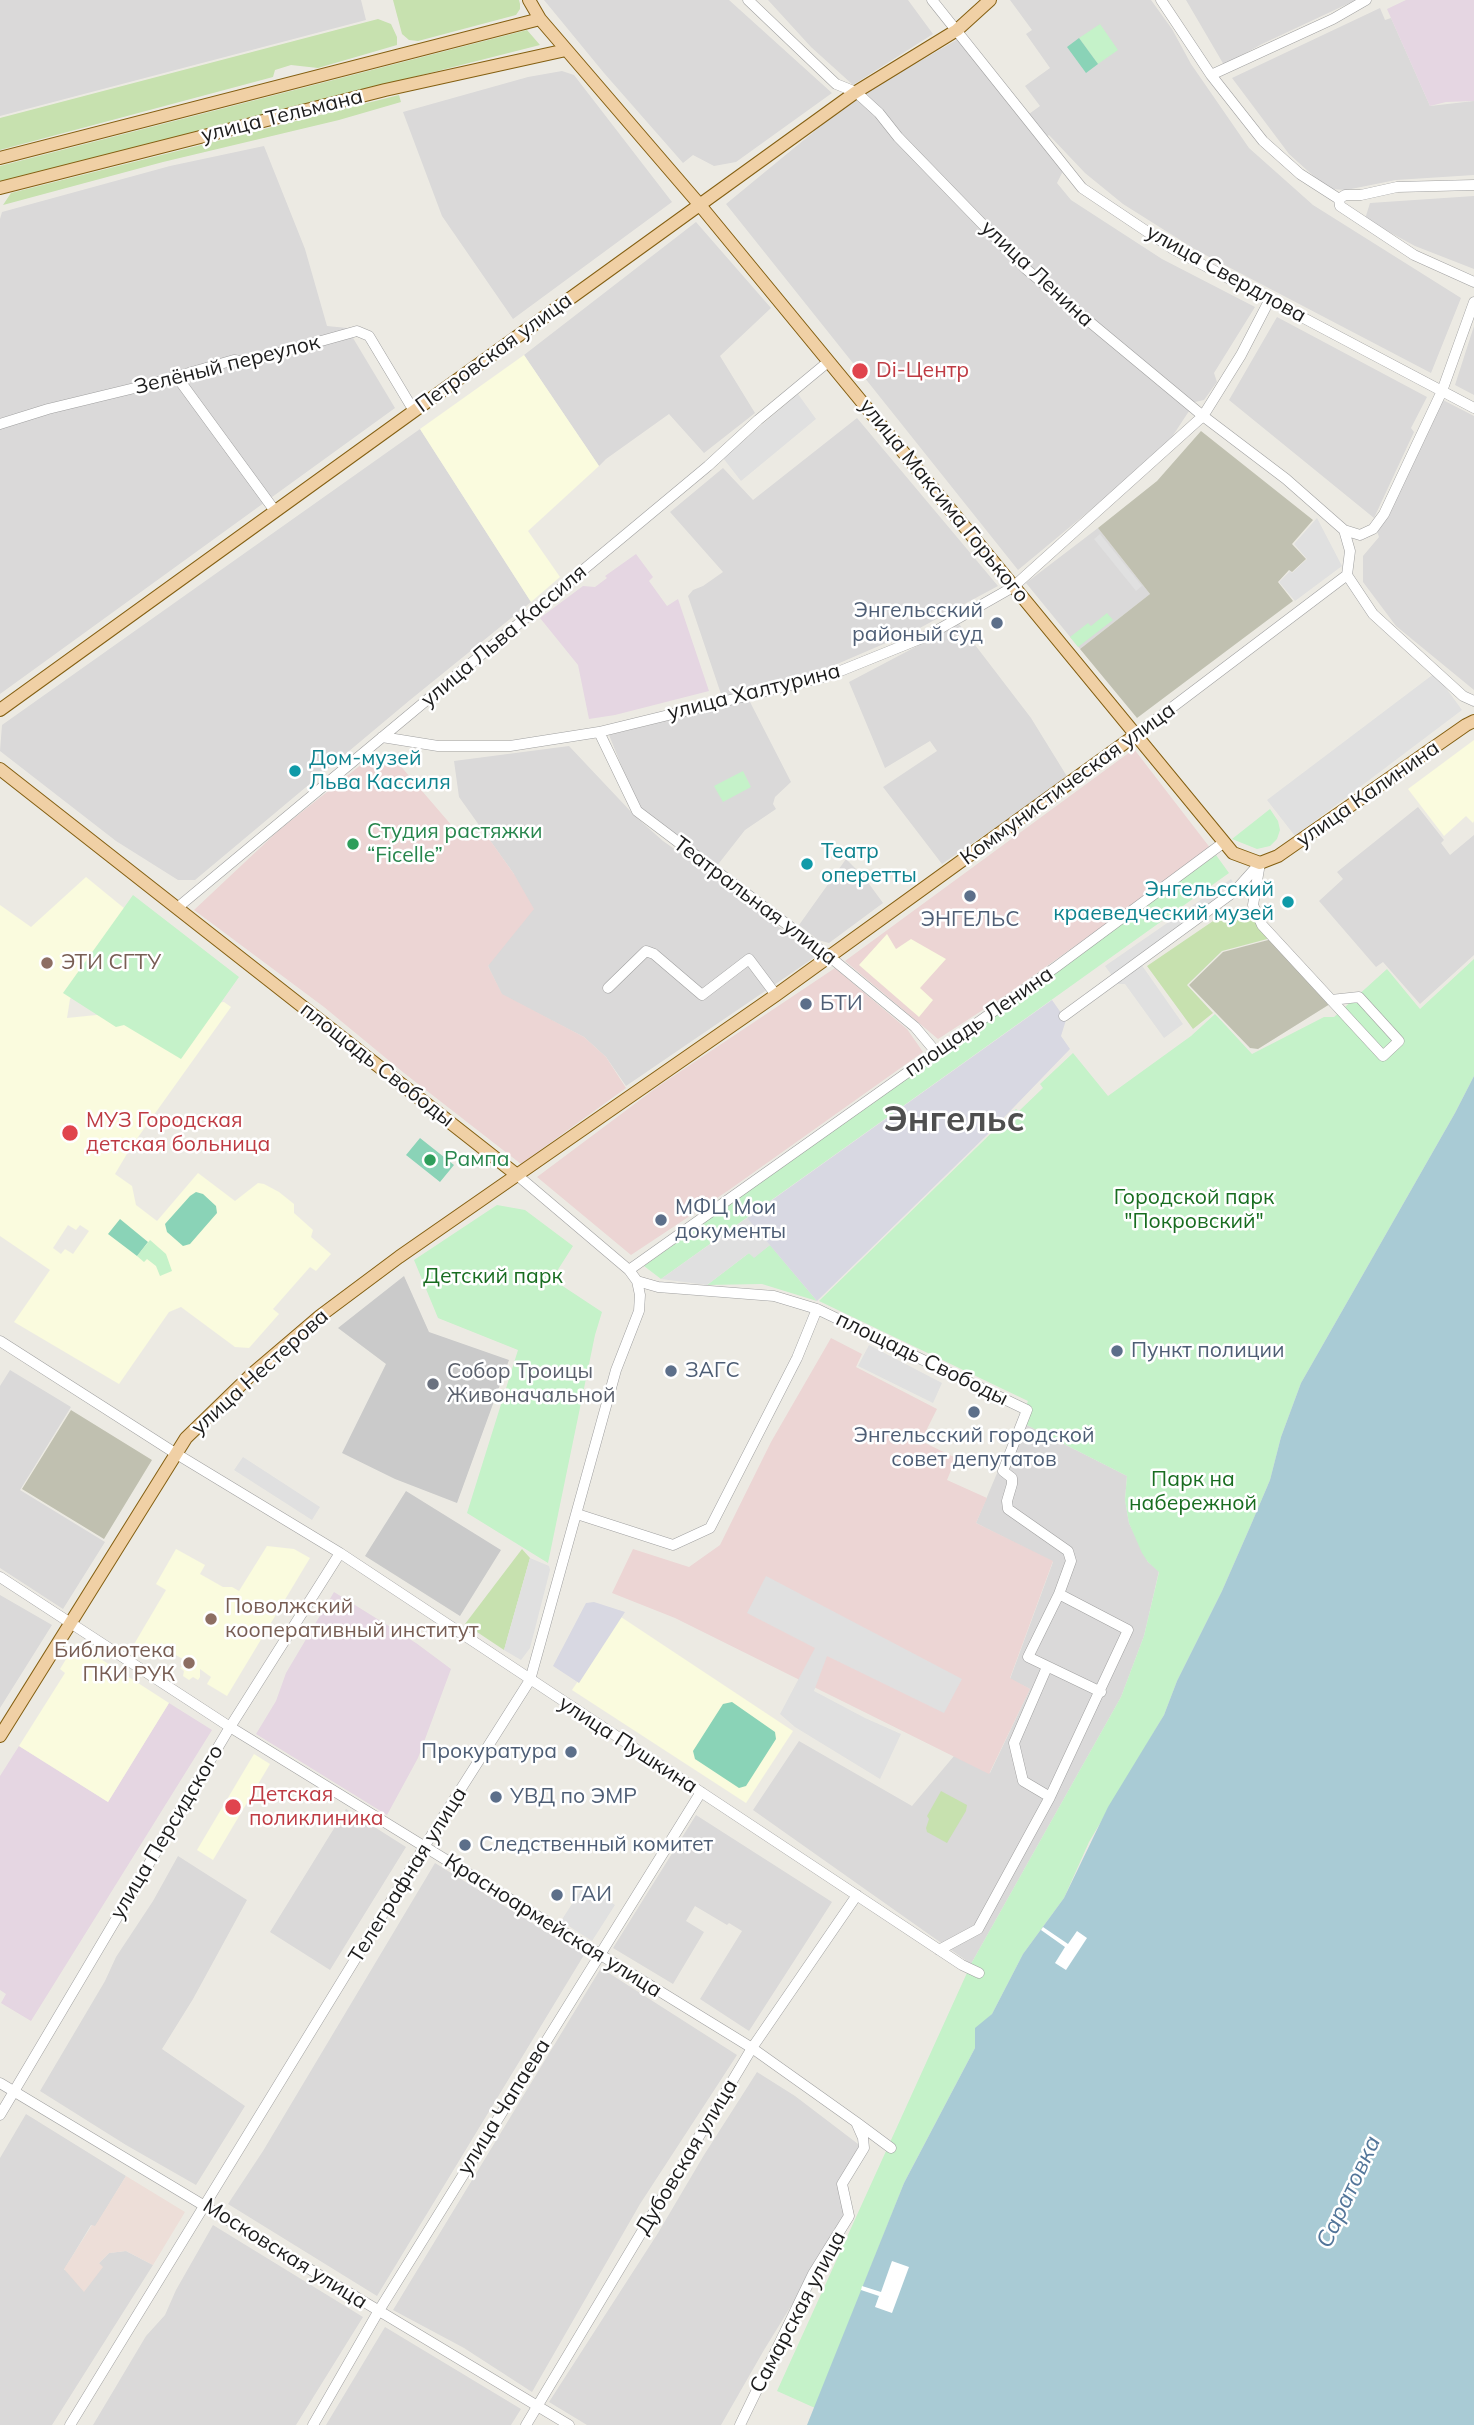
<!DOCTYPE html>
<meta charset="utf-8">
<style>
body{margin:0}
canvas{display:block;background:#eceae3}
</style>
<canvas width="1474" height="2425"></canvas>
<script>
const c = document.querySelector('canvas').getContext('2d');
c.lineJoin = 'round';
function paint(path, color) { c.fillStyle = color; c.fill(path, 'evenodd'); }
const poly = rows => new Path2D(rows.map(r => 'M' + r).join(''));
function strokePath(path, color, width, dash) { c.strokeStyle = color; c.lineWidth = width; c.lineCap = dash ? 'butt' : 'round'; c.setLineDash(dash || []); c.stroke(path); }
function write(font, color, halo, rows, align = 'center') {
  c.font = font + ' Mulish,sans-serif'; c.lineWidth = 5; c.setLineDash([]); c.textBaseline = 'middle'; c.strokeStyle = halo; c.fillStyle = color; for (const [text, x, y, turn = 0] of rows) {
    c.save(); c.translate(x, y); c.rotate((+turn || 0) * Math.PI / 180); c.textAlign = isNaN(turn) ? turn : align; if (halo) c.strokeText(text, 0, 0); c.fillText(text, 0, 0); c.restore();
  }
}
const residential = poly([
 [0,0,361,0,366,20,0,116],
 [544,0,729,0,832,93,736,162,714,166,693,155,683,163,604,73],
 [768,0,908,0,933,34,853,85,811,47],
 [1010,0,1151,0,1172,29,1191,64,1249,148,1313,205,1461,298,1431,373,1196,250,1123,204,1085,173,1049,135,1046,137,1029,114,1040,106,1025,86,1050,68,1026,34,1032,30],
 [1186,0,1356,0,1262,44,1224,65],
 [1380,8,1385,20,1391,18,1430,106,1474,101,1474,175,1396,180,1346,190,1328,189,1289,154,1232,78],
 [958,39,1066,165,1057,183,1071,200,1162,259,1255,307,1214,373,1217,382,1204,400,1195,402,1164,449,1018,570,726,204,850,102],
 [562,71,574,75,672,202,513,319,442,216,403,112,528,77],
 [264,146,305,249,327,326,347,328,395,408,0,694,0,219,2,212,170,166],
 [1474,196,1474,269,1415,246,1365,219,1370,203],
 [696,222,771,308,720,356,755,413,704,453,669,414,606,459,599,466,524,355],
 [1277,317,1427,397,1411,428,1414,432,1374,518,1229,400],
 [1474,326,1474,395,1455,385],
 [1443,400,1474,416,1474,690,1396,626,1363,582,1363,556,1379,537,1377,531],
 [857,418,998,586,916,630,821,671,722,697,688,596,693,590,703,586,723,572,670,512,723,468,753,500],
 [420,429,531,602,410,700,195,880,178,880,116,841,0,751,2,725],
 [1098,528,1150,594,1080,649,1026,583],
 [959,624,1031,718,1068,778,942,864,883,787,937,751,930,741,885,768,849,682],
 [749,700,791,782,775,797,773,804,776,809,745,830,716,867,639,809,609,735],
 [569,746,635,816,663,841,749,902,815,957,626,1086,606,1057,584,1037,502,995,488,966,514,874,459,797,454,761],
 [1418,807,1444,840,1441,843,1450,855,1474,835,1474,955,1420,1004,1383,962,1376,967,1319,901,1343,879,1337,872],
 [846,859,864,877,883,903,829,943,818,940,799,925],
 [10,1370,71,1407,20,1490,105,1542,63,1609,0,1568,0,1386],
 [1019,1421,1127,1476,1125,1500,1129,1523,1148,1562,1159,1571,1144,1636,1121,1697,971,1964,753,1810,799,1741,912,1806,954,1756,990,1773,1030,1689,1010,1679,1053,1562,976,1523],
 [0,1595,52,1625,0,1708],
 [346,1809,406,1847,330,1970,270,1932],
 [696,1815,832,1902,749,2031,700,1999,742,1931,729,1923,727,1925,695,1906,686,1921,704,1932,673,1984,613,1948],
 [178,1856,247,1900,193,1999,162,2049,245,2106,196,2185,126,2145,40,2091,105,1981,116,1957,153,1901],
 [435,1863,584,1955,377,2296,228,2204,263,2151],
 [601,1968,737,2055,640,2204,532,2392,464,2348,393,2310],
 [757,2072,795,2096,862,2147,839,2183,847,2215,764,2350,721,2425,587,2425,549,2402,658,2233,704,2155],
 [26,2114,126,2176,95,2227,91,2225,64,2270,102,2267,98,2264,109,2253,126,2251,153,2265,52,2425,0,2425,0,2158],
 [213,2225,363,2317,296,2425,93,2425,146,2336,165,2315,176,2290],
 [385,2327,521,2409,511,2425,326,2425]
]);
const commercial = poly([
 [1134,749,1211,849,1009,993,938,1039,845,961],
 [372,756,392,756,465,841,487,836,514,874,534,909,488,966,502,994,584,1037,606,1057,626,1088,521,1164,404,1073,324,1007,194,910,278,831],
 [835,968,907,1029,923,1052,729,1190,631,1255,537,1177,660,1085],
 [831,1338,862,1354,856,1367,937,1409,921,1441,956,1458,947,1480,987,1498,976,1523,1053,1561,1010,1678,1030,1689,989,1774,675,1618,612,1593,633,1549,689,1567,720,1545,771,1442]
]);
const industrial = poly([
 [1406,0,1474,0,1474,101,1446,102,1430,106,1387,9],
 [636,554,653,577,649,581,667,606,678,599,709,691,615,715,589,719,578,665,540,618,583,586,595,587,607,578,605,576],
 [334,1592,416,1643,451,1669,418,1758,387,1815,256,1734,276,1701,286,1673],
 [169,1703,212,1730,31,2021,1,2003,6,1994,0,1990,0,1776,19,1746,108,1802]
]);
const education = poly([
 [524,355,599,466,528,531,560,577,531,602,420,429],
 [1474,740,1474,821,1473,823,1466,816,1444,836,1408,789],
 [86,877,130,913,70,999,67,1018,224,1002,231,1007,131,1147,115,1174,132,1186,136,1205,157,1221,198,1173,235,1201,258,1183,264,1184,279,1192,294,1204,294,1213,313,1230,311,1237,331,1254,316,1271,310,1267,273,1309,279,1314,249,1348,235,1347,181,1307,169,1312,119,1384,14,1322,50,1270,0,1236,0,905,31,927],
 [68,1225,76,1230,80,1225,89,1231,73,1254,65,1249,61,1254,53,1248],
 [887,934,896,949,911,939,946,959,920,988,933,1000,919,1017,859,965],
 [267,1546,294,1549,310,1558,227,1696,207,1684,211,1677,200,1669,200,1677,198,1680,193,1677,189,1680,183,1676,184,1671,180,1668,188,1662,167,1650,162,1656,150,1648,130,1651,166,1590,156,1584,176,1549,205,1565,200,1574,223,1587,232,1587,239,1591],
 [621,1617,793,1731,746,1803,572,1690],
 [76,1643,169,1703,108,1802,19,1746,65,1673,60,1669],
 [254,1754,270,1764,213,1860,197,1850]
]);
const religious = poly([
 [404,1276,429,1332,509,1360,457,1503,395,1479,342,1453,386,1364,338,1328],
 [406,1491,501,1550,460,1616,365,1556]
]);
const military = poly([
 [126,2176,185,2212,153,2265,126,2251,109,2253,99,2263,103,2267,84,2292,64,2269,92,2225,95,2226]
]);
const construction = poly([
 [1201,431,1313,520,1292,544,1306,559,1292,572,1289,570,1278,582,1293,601,1137,718,1080,649,1150,594,1098,528,1157,481],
 [1272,939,1330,1004,1258,1049,1250,1048,1189,985,1223,952],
 [71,1410,152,1460,104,1539,22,1489]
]);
const grass = poly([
 [393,0,519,0,520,4,520,9,516,15,418,41,409,40,402,34],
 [378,19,391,24,397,37,397,45,318,68,291,65,275,70,273,77,0,150,0,118],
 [527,30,540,45,0,182,0,166],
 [399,95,401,102,339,120,163,162,3,205,11,193],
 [1219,917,1257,921,1271,938,1222,951,1187,985,1213,1013,1193,1029,1147,966],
 [522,1549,530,1558,504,1650,465,1624],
 [941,1791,967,1805,966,1811,947,1843,927,1832,926,1828,929,1819,927,1816]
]);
const park = poly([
 [1100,24,1118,50,1098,64,1079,38],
 [1107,613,1113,620,1078,647,1070,637,1088,623,1091,626],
 [743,771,751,787,723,802,714,786],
 [1270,809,1278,821,1280,830,1277,839,1270,846,1257,849,1232,839],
 [1216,855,1229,873,661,1279,644,1266],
 [133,895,239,977,181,1059,124,1025,116,1027,63,993],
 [1474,959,1474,1076,1455,1113,1301,1383,1281,1437,1270,1480,1250,1527,1222,1591,1177,1681,1164,1715,1089,1842,1064,1898,1023,1954,992,2014,983,2023,975,2048,904,2183,815,2408,777,2391,971,1964,1121,1697,1144,1636,1159,1572,1148,1562,1142,1553,1129,1523,1125,1500,1127,1476,1019,1421,1028,1401,819,1301,1016,1109,1019,1111,1043,1088,1040,1084,1073,1053,1108,1096,1191,1036,1215,1014,1252,1054,1324,1017,1334,1017,1387,969,1420,1009],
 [497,1205,525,1210,573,1246,552,1279,602,1312,595,1335,548,1563,467,1513,518,1350,438,1318,414,1260],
 [150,1240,166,1254,172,1271,160,1276,156,1266,147,1259,144,1262,137,1256],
 [770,1245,817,1301,762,1284,707,1285,749,1253,754,1257]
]);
const pitch = poly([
 [1079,38,1098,64,1086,73,1067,47],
 [420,1138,454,1165,440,1182,406,1155],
 [196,1192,203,1194,216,1206,217,1213,190,1244,183,1246,167,1232,165,1224,190,1196],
 [120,1219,148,1242,137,1256,108,1234],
 [732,1702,775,1732,776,1739,746,1786,739,1788,695,1759,693,1751,723,1704]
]);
const parking = poly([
 [798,394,816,419,741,481,723,458],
 [1317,518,1342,566,1295,601,1279,582,1290,571,1292,573,1307,559,1294,544],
 [1100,534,1142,586,1136,591,1094,539],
 [1435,673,1462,710,1295,836,1267,800],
 [1231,879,1235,886,1136,957,1183,1024,1164,1038,1125,984,1118,984,1105,966],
 [747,1218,770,1245,754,1258,749,1253,707,1285,661,1279],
 [869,1345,942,1383,933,1403,858,1366],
 [243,1457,320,1507,312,1520,234,1470],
 [530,1558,549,1566,550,1570,530,1648,521,1660,504,1650],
 [766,1576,962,1679,944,1713,827,1656,814,1691,865,1718,901,1734,880,1779,795,1727,780,1714,815,1648,747,1613],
 [584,1885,615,1905,592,1941,561,1921]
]);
const plaza = poly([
 [1052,1000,1066,1020,1061,1036,1070,1049,988,1134,817,1301,747,1218],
 [594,1602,625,1612,579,1683,553,1666,586,1603]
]);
const water = poly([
 [1474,1076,1474,2425,807,2425,904,2183,975,2048,975,2028,992,2014,1023,1954,1064,1898,1108,1807,1164,1715,1177,1681,1222,1591,1250,1527,1270,1480,1281,1437,1301,1383,1455,1113]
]);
const pier = poly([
 [1043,1927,1068,1944,1077,1931,1087,1938,1066,1970,1055,1963,1065,1947,1041,1930],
 [892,2261,909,2267,892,2313,875,2307,879,2296,861,2290,862,2286,881,2292]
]);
const minor = poly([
 [748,0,836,84,856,92,879,113,898,137,1026,269,1203,416,1286,479,1344,530],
 [932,0,1082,188,1173,249,1474,408],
 [1161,0,1211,75,1263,141,1300,174,1339,199,1340,206,1414,255,1474,282],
 [1211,75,1333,19,1366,0],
 [1339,199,1345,195,1361,195,1397,187,1474,185],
 [177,377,275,511],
 [0,424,48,409,147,385,234,360,246,362,357,331,369,336,414,411],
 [1347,575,1373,614,1463,696,1474,701],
 [599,732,637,811,830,957,915,1027,936,1052],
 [1137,734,1347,575,1350,551,1344,530,1360,535,1373,529,1384,514,1442,391,1474,302],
 [382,737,438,746,510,746,599,732,828,676,927,636,1013,587,1203,416,1241,355,1270,299],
 [1260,863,1253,905,1262,925,1383,1056,1399,1041,1359,997,1331,1000],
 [177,908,708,466,758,420,828,362],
 [608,988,646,951,654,954,702,995,749,959,776,995],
 [1064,1016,1235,891,1260,863],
 [517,1175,629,1270,637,1281,658,1287,774,1296,817,1309,1027,1410,1003,1471,1012,1478,1012,1484,1007,1501,1008,1509,1068,1551,1071,1561,1059,1594,1128,1630,1050,1797,978,1929,939,1950],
 [629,1270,1056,967,1223,843],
 [0,1341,175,1453,340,1553,962,1965,979,1973],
 [577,1514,673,1545,710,1528,797,1358,817,1309],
 [0,1577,230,1727,752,2048,856,2122],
 [1059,1594,1028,1657,1101,1692],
 [1047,1667,1014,1743,1023,1781,1050,1797],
 [0,2083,569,2425],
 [0,2115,230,1727,340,1553],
 [70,2425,424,1847,530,1680,616,1370,639,1311,640,1295,637,1281],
 [313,2425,378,2312,701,1792],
 [526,2425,752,2048,857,1895],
 [740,2425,813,2274,849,2216,842,2184,864,2148,863,2138,856,2122,891,2148]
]);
const major = poly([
 [529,0,540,19,699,204,1233,853,1260,863,1278,856,1466,725,1474,721],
 [0,158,540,19],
 [0,188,385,90,566,50],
 [0,710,856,92,957,30,990,0],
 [0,769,517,1175],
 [0,1736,186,1438,252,1374,320,1316,399,1257,776,995,1137,734]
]);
const markers = [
 [860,371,9,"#e0444e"],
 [997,623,7,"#5c6f8a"],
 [295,771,7,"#0f9aa8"],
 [353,844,7,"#2e9e5b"],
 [807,864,7,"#0f9aa8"],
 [970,896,7,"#5c6f8a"],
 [1288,902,7,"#0f9aa8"],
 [47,963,7,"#8d6e63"],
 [806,1004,7,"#5c6f8a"],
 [70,1133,9,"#e0444e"],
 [430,1160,7,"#2e9e5b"],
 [661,1220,7,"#5c6f8a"],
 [1117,1351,7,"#5c6f8a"],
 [671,1371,7,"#5c6f8a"],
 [433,1384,7,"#6b7280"],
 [974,1412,7,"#5c6f8a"],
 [211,1619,7,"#8d6e63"],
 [189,1663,7,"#8d6e63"],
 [571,1752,7,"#5c6f8a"],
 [496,1797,7,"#5c6f8a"],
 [233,1807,9,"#e0444e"],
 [465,1845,7,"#5c6f8a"],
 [557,1895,7,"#5c6f8a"]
];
const streetNames = [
 ["улица Тельмана",282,116,-14],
 ["улица Ленина",1037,274,43],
 ["улица Свердлова",1226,274,29],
 ["Петровская улица",494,353,-36],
 ["Зелёный переулок",227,365,-14],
 ["улица Максима Горького",944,501,51],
 ["улица Льва Кассиля",504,636,-40],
 ["улица Халтурина",754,692,-14],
 ["Коммунистическая улица",1068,784,-36],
 ["улица Калинина",1368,794,-35],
 ["Театральная улица",755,901,37],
 ["площадь Ленина",979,1022,-35],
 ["площадь Свободы",377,1065,38],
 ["площадь Свободы",922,1359,26],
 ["улица Нестерова",260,1372,-42],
 ["улица Пушкина",628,1745,33],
 ["улица Персидского",167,1832,-59],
 ["Телеграфная улица",408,1875,-58],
 ["Красноармейская улица",553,1926,32],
 ["улица Чапаева",504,2107,-58],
 ["Дубовская улица",687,2157,-59],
 ["Московская улица",285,2254,32],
 ["Самарская улица",798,2312,-62]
];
const healthNames = [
 ["Di-Центр",876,371],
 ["МУЗ Городская",86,1121],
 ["детская больница",86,1145],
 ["Детская",249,1795],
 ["поликлиника",249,1819]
];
const serviceNames = [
 ["Энгельсский",983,611,"right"],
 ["районый суд",983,635,"right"],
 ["ЭНГЕЛЬС",970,920,"center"],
 ["БТИ",820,1004],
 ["МФЦ Мои",675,1208],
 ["документы",675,1232],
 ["Пункт полиции",1131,1351],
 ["ЗАГС",685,1371],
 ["Энгельсский городской",974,1436,"center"],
 ["совет депутатов",974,1460,"center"],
 ["Прокуратура",557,1752,"right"],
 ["УВД по ЭМР",510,1797],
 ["Следственный комитет",479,1845],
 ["ГАИ",571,1895]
];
const cultureNames = [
 ["Дом-музей",309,759],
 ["Льва Кассиля",309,783],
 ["Театр",821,852],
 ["оперетты",821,876],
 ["Энгельсский",1274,890,"right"],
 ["краеведческий музей",1274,914,"right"]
];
const leisureNames = [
 ["Студия растяжки",367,832],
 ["“Ficelle”",367,856],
 ["Рампа",444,1160]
];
const educationNames = [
 ["ЭТИ СГТУ",61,963],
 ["Поволжский",225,1607],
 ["кооперативный институт",225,1631],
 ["Библиотека",175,1651,"right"],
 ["ПКИ РУК",175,1675,"right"]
];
const parkNames = [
 ["Городской парк",1194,1198],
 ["\"Покровский\"",1194,1222],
 ["Детский парк",493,1277],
 ["Парк на",1193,1480],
 ["набережной",1193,1504]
];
const worshipNames = [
 ["Собор Троицы",447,1372],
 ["Живоначальной",447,1396]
];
const waterNames = [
 ["Саратовка",1349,2192,-65]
];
const townNames = [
 ["Энгельс",954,1120]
];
paint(residential, '#dad9d9');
paint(commercial, '#ecd5d4');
paint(industrial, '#e5d6e2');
paint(education, '#fafbde');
paint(religious, '#cacaca');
paint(military, '#edded8');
paint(construction, '#c0c0b0');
paint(grass, '#c7e1af');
paint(park, '#c5f2c9');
paint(pitch, '#8ad3b7');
paint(parking, '#e0e0e0');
paint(plaza, '#d8d8e2');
paint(water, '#a9cbd5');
paint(pier, '#fff');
strokePath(minor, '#a0a0a0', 11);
strokePath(major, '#845f11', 14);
strokePath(minor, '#fff', 10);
strokePath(major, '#f0d0a5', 12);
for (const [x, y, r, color] of markers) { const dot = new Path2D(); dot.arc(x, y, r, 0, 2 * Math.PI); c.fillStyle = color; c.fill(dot); strokePath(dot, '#fff', 2.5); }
write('21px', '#1c1c1c', '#fff', streetNames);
write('21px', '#be3a42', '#fff', healthNames, 'left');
write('21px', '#4e5e75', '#fff', serviceNames, 'left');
write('21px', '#0d838f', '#fff', cultureNames, 'left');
write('21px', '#27864d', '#fff', leisureNames, 'left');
write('21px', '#785e54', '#fff', educationNames, 'left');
write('21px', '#186d20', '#fff', parkNames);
write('21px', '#5b616d', '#fff', worshipNames, 'left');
write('italic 23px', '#527599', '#fff', waterNames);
write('bold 35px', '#4f4f4f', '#fff', townNames);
</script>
